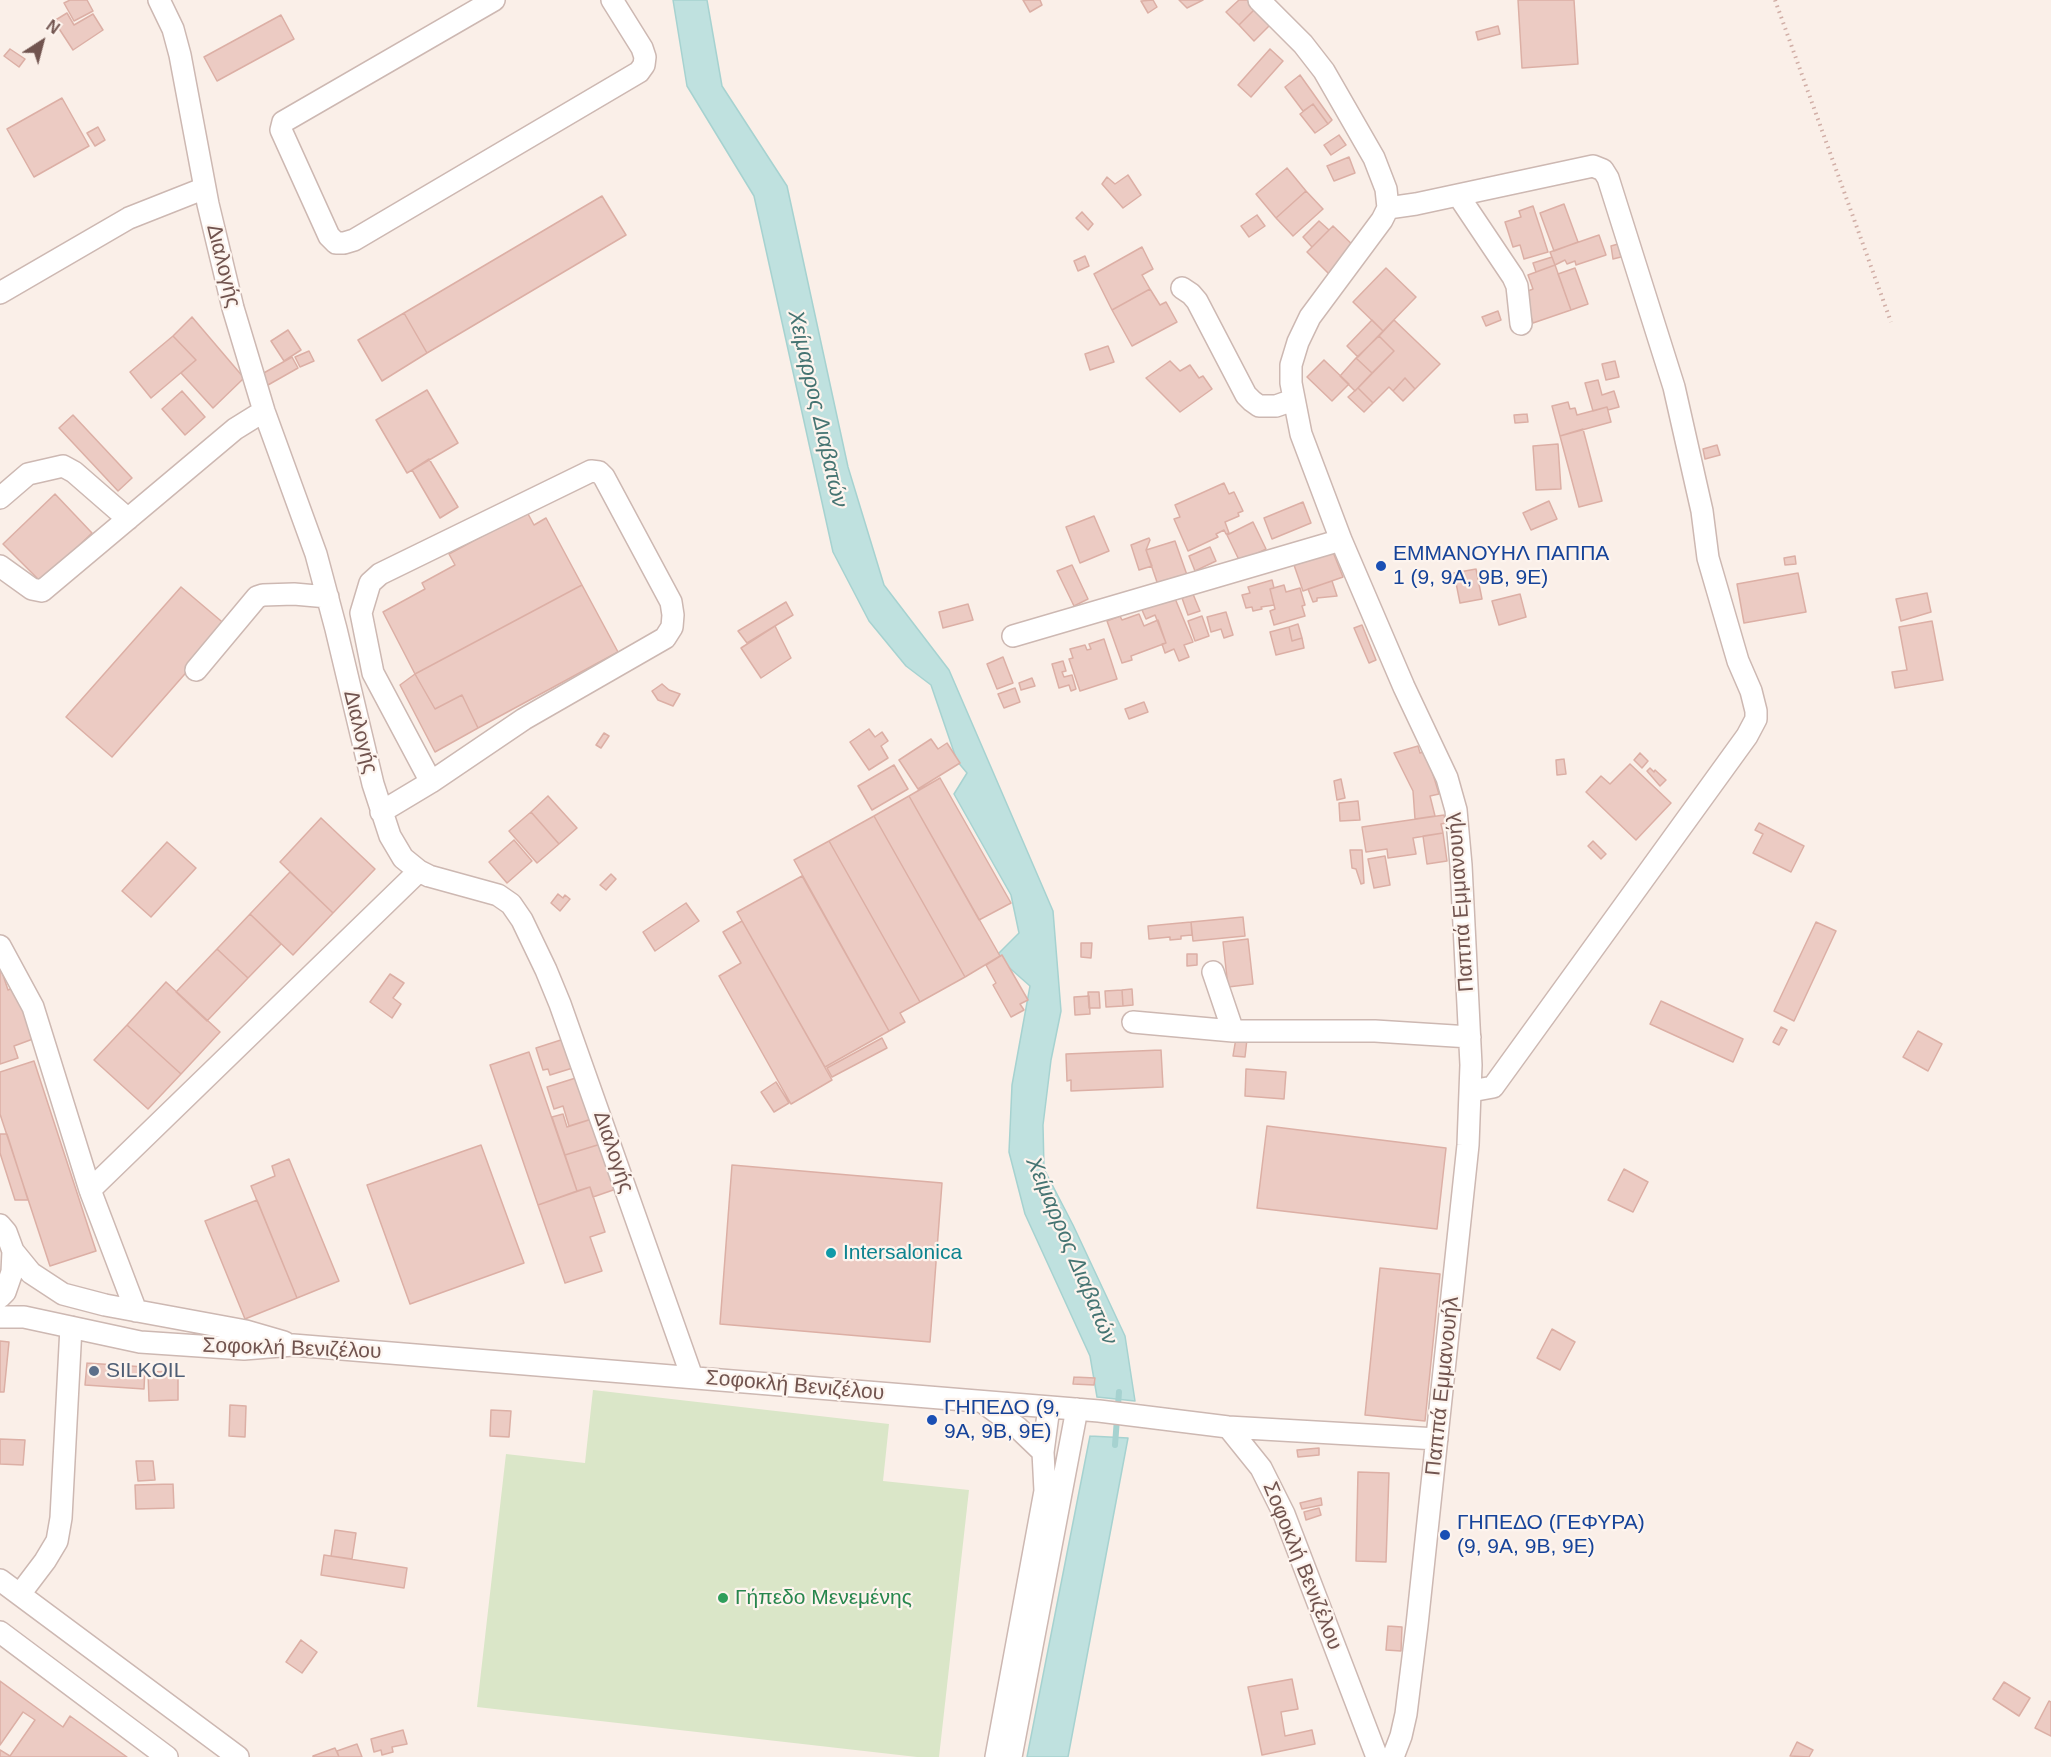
<!DOCTYPE html>
<meta charset="utf-8">
<style>
body{margin:0}
#map{position:relative;width:2051px;height:1757px;overflow:hidden;background:#faefe8;font-family:Arial,sans-serif}
canvas{display:block}
.north{position:absolute;left:12px;top:12px;width:60px;height:60px;-webkit-text-stroke:4px #fdf4ee;paint-order:stroke;rotate:36deg;font-size:16px;font-weight:700;line-height:24px;text-align:center;color:#71544f}
.north::after{content:'';display:block;margin:auto;width:21px;height:27px;background:#71544f;clip-path:polygon(50% 0,100% 100%,50% 72%,0 100%)}
</style>
<div id="map">
<canvas width="2051" height="1757"></canvas>
<div class="north">N</div>
</div>
<script>
const c = document.querySelector('canvas').getContext('2d');
c.lineJoin = 'round';
function paint(path, color) { c.fillStyle = color; c.fill(path, 'evenodd'); }
const poly = rows => new Path2D(rows.map(r => 'M' + r).join(''));
function strokePath(path, color, width, dash) { c.strokeStyle = color; c.lineWidth = width; c.lineCap = dash ? 'butt' : 'round'; c.setLineDash(dash || []); c.stroke(path); }
function write(font, color, halo, rows, align = 'center') {
  c.font = font + ' Arial,sans-serif'; c.lineWidth = 4.5; c.setLineDash([]); c.textBaseline = 'middle'; c.strokeStyle = halo; c.fillStyle = color; for (const [text, x, y, turn = 0] of rows) {
    c.save(); c.translate(x, y); c.rotate((+turn || 0) * Math.PI / 180); c.textAlign = isNaN(turn) ? turn : align; if (halo) c.strokeText(text, 0, 0); c.fillText(text, 0, 0); c.restore();
  }
}
const green = poly([
 [593,1390,889,1424,883,1481,969,1490,939,1757,917,1757,477,1707,506,1454,585,1463]
]);
const water = poly([
 [673,0,707,0,722,86,787,186,848,467,884,585,949,670,1053,911,1061,1011,1051,1060,1043,1125,1044,1169,1073,1225,1125,1336,1135,1401,1097,1397,1090,1356,1025,1214,1009,1152,1012,1085,1030,986,996,956,1019,933,1011,895,954,794,967,773,957,761,931,685,906,666,869,621,833,552,754,196,687,86,673,0],
 [1090,1436,1128,1438,1068,1757,1027,1757,1090,1436]
]);
const stream = poly([
 [1115,1445,1119,1392]
]);
const building = poly([
 [70,0,87,0,93,11,74,21,64,3,70,0],
 [1023,0,1040,0,1042,5,1030,12,1023,0],
 [1153,0,1157,7,1148,13,1141,1,1153,0],
 [1179,0,1203,0,1187,8,1179,0],
 [1239,0,1248,0,1256,8,1239,25,1226,12,1239,0],
 [1518,0,1574,0,1578,64,1522,68,1518,0],
 [1256,8,1271,24,1254,41,1239,25,1256,8],
 [67,13,74,25,93,14,103,30,73,50,54,21,67,13],
 [281,15,294,39,217,81,204,57,281,15],
 [1498,26,1500,34,1478,40,1476,32,1498,26],
 [10,49,25,59,19,67,4,56,10,49],
 [1270,49,1283,61,1251,97,1238,85,1270,49],
 [1300,75,1332,120,1328,124,1313,104,1303,111,1285,87,1300,75],
 [62,98,89,146,34,177,7,129,62,98],
 [1313,104,1328,124,1315,133,1300,114,1313,104],
 [98,127,105,140,95,146,87,133,98,127],
 [1339,135,1346,145,1331,155,1324,145,1339,135],
 [1349,157,1355,173,1334,181,1327,166,1349,157],
 [1287,168,1306,191,1276,218,1256,194,1287,168],
 [1128,175,1141,195,1123,208,1102,184,1107,177,1115,184,1128,175],
 [1306,191,1323,209,1293,236,1276,218,1306,191],
 [602,196,626,235,427,353,404,313,602,196],
 [1564,204,1578,242,1554,251,1540,213,1564,204],
 [1533,206,1548,252,1524,259,1520,245,1513,247,1505,222,1521,217,1519,211,1533,206],
 [1082,212,1093,224,1088,230,1076,218,1082,212],
 [1257,215,1265,226,1249,237,1241,226,1257,215],
 [1319,221,1329,230,1312,247,1303,237,1319,221],
 [1333,226,1358,250,1331,276,1307,252,1333,226],
 [1599,235,1606,255,1576,265,1575,261,1567,264,1565,260,1555,265,1550,252,1599,235],
 [1618,244,1621,257,1613,259,1611,246,1618,244],
 [1142,247,1153,269,1142,275,1150,289,1112,310,1094,274,1142,247],
 [1085,256,1089,266,1078,271,1074,261,1085,256],
 [1552,257,1555,265,1536,272,1533,263,1552,257],
 [1555,265,1571,310,1533,323,1523,293,1533,289,1528,275,1555,265],
 [1386,268,1416,297,1383,331,1353,302,1386,268],
 [1575,268,1588,304,1571,310,1558,274,1575,268],
 [1150,289,1160,305,1166,302,1177,322,1132,346,1112,310,1150,289],
 [1498,311,1501,320,1486,326,1482,317,1498,311],
 [404,313,427,353,382,381,358,340,404,313],
 [192,317,244,378,213,408,181,373,196,360,173,336,192,317],
 [1372,320,1383,331,1358,357,1347,346,1372,320],
 [1394,320,1440,364,1415,389,1405,378,1393,391,1389,387,1373,403,1358,388,1394,351,1379,336,1394,320],
 [288,330,301,350,284,361,271,341,288,330],
 [173,336,196,360,151,398,130,372,173,336],
 [1379,336,1394,351,1372,373,1356,358,1379,336],
 [1108,346,1114,362,1090,370,1085,354,1108,346],
 [309,351,314,361,300,367,295,357,309,351],
 [292,357,298,368,268,385,262,374,292,357],
 [1356,358,1372,373,1355,391,1340,376,1356,358],
 [1324,360,1349,384,1332,401,1307,377,1324,360],
 [1170,361,1180,371,1190,365,1199,378,1203,376,1212,389,1180,412,1146,378,1170,361],
 [1615,361,1619,377,1606,380,1602,364,1615,361],
 [1405,378,1415,389,1403,401,1393,391,1405,378],
 [1598,380,1602,395,1614,391,1619,407,1608,410,1607,407,1593,411,1585,383,1598,380],
 [1358,388,1373,403,1364,412,1348,397,1358,388],
 [427,390,458,443,407,473,376,420,427,390],
 [182,391,205,417,185,435,162,409,182,391],
 [1568,402,1570,409,1575,408,1577,415,1607,407,1611,422,1560,436,1552,406,1568,402],
 [1527,414,1528,422,1515,423,1514,415,1527,414],
 [73,415,132,478,118,491,59,428,73,415],
 [1583,429,1602,501,1579,507,1560,436,1583,429],
 [1558,444,1561,489,1536,490,1533,446,1558,444],
 [1717,445,1720,455,1705,459,1703,449,1717,445],
 [429,459,458,507,440,518,412,470,429,459],
 [1224,483,1229,494,1234,492,1243,511,1238,513,1239,516,1225,522,1229,533,1226,534,1224,530,1216,534,1218,537,1188,551,1174,519,1180,517,1175,505,1224,483],
 [55,494,92,533,41,582,3,544,55,494],
 [1549,501,1557,519,1531,530,1523,513,1549,501],
 [1303,502,1311,523,1272,539,1264,518,1303,502],
 [527,512,534,525,546,518,582,585,415,674,383,612,425,589,422,583,455,565,449,554,527,512],
 [1094,516,1109,551,1080,563,1066,527,1094,516],
 [1253,522,1266,549,1240,562,1227,535,1253,522],
 [1149,538,1150,540,1146,550,1152,566,1139,570,1131,545,1149,538],
 [1175,541,1187,575,1158,585,1146,550,1175,541],
 [1210,547,1216,561,1195,571,1189,556,1210,547],
 [1333,552,1343,577,1303,591,1294,565,1333,552],
 [1795,556,1796,564,1785,565,1784,558,1795,556],
 [1072,565,1088,599,1074,606,1057,571,1072,565],
 [1476,569,1482,599,1460,603,1454,573,1476,569],
 [1798,573,1806,612,1744,623,1737,584,1798,573],
 [1272,580,1274,588,1270,589,1274,605,1261,607,1262,609,1253,611,1252,607,1246,608,1242,595,1250,593,1248,587,1272,580],
 [1332,581,1337,596,1317,598,1317,601,1313,602,1308,589,1332,581],
 [582,585,618,652,478,728,462,695,435,709,415,674,582,585],
 [1284,585,1286,592,1300,588,1305,605,1302,606,1305,616,1274,625,1270,611,1275,609,1270,589,1284,585],
 [181,587,227,626,112,757,66,717,181,587],
 [1927,593,1931,612,1901,621,1896,599,1927,593],
 [1193,594,1200,611,1188,615,1182,598,1193,594],
 [1520,594,1526,617,1499,625,1492,601,1520,594],
 [1174,596,1193,642,1184,645,1189,657,1179,661,1174,649,1165,653,1162,644,1166,643,1155,615,1146,619,1142,610,1174,596],
 [786,602,793,615,747,643,738,631,786,602],
 [968,604,973,620,943,628,939,612,968,604],
 [1226,612,1233,635,1224,638,1221,629,1211,632,1207,617,1226,612],
 [1139,614,1144,626,1158,620,1166,643,1131,656,1132,660,1122,663,1107,621,1120,616,1122,620,1139,614],
 [1202,616,1209,636,1195,641,1188,621,1202,616],
 [1932,621,1943,680,1895,688,1892,672,1907,670,1899,627,1932,621],
 [1298,624,1302,638,1292,641,1289,627,1298,624],
 [1362,625,1376,660,1369,663,1354,628,1362,625],
 [775,626,791,658,761,678,741,648,775,626],
 [1289,627,1292,641,1302,638,1304,648,1276,655,1270,632,1289,627],
 [1104,639,1117,679,1080,691,1069,659,1073,658,1070,649,1085,645,1087,650,1091,649,1089,644,1104,639],
 [1003,657,1013,683,997,689,987,664,1003,657],
 [1063,661,1066,671,1062,672,1064,677,1072,675,1076,689,1071,691,1069,685,1059,688,1052,664,1063,661],
 [415,674,435,709,462,695,478,728,435,752,400,685,415,674],
 [1032,678,1035,686,1021,690,1019,683,1032,678],
 [662,684,669,690,680,694,673,706,658,700,652,691,662,684],
 [1015,688,1020,702,1004,708,998,694,1015,688],
 [1144,702,1148,712,1129,719,1125,709,1144,702],
 [869,729,875,737,882,732,888,741,881,746,888,758,869,770,850,742,869,729],
 [604,733,609,736,601,748,596,745,604,733],
 [931,739,938,749,947,743,960,763,918,789,899,760,931,739],
 [1418,746,1420,753,1426,751,1439,794,1430,796,1435,816,1415,819,1413,791,1394,753,1418,746],
 [1640,753,1648,761,1642,768,1634,760,1640,753],
 [1564,759,1566,774,1557,775,1556,760,1564,759],
 [1630,764,1671,803,1636,840,1586,792,1601,776,1610,784,1630,764],
 [894,765,908,789,872,810,858,786,894,765],
 [1650,768,1654,772,1655,770,1666,780,1660,786,1647,771,1650,768],
 [940,778,1011,903,979,920,909,796,940,778],
 [1341,779,1345,798,1337,800,1334,781,1341,779],
 [548,796,577,828,559,844,531,812,548,796],
 [909,796,1000,956,965,977,874,816,909,796],
 [1358,801,1360,820,1340,821,1339,803,1358,801],
 [531,812,559,844,537,863,509,831,531,812],
 [1444,815,1446,823,1441,824,1443,833,1413,838,1416,854,1388,858,1387,849,1366,852,1362,827,1444,815],
 [874,816,965,977,920,1002,829,841,874,816],
 [321,818,375,869,333,913,280,862,321,818],
 [1759,823,1804,846,1791,872,1753,853,1763,834,1755,830,1759,823],
 [1443,833,1447,861,1427,864,1423,836,1443,833],
 [514,840,532,861,507,883,489,862,514,840],
 [829,841,920,1002,900,1013,905,1022,889,1031,794,860,829,841],
 [1593,841,1606,854,1601,859,1588,846,1593,841],
 [167,842,196,868,151,917,122,891,167,842],
 [1350,850,1362,850,1364,883,1361,884,1356,869,1352,868,1350,850],
 [1385,856,1390,885,1374,888,1368,859,1385,856],
 [290,872,333,913,293,955,250,914,290,872],
 [611,874,616,879,606,890,600,885,611,874],
 [802,876,889,1031,825,1067,737,912,802,876],
 [558,894,563,898,565,895,570,899,560,911,551,903,558,894],
 [686,903,699,921,655,951,643,932,686,903],
 [250,914,281,944,248,978,217,949,250,914],
 [1243,917,1245,936,1193,941,1191,922,1243,917],
 [742,921,832,1080,791,1104,719,976,741,963,723,932,742,921],
 [1191,922,1192,935,1181,936,1181,939,1170,940,1170,937,1149,939,1148,926,1191,922],
 [1816,922,1836,931,1794,1021,1774,1011,1816,922],
 [1248,939,1253,984,1228,987,1223,942,1248,939],
 [1081,943,1092,943,1091,958,1081,957,1081,943],
 [217,949,248,978,207,1021,176,992,217,949],
 [1187,954,1197,954,1197,965,1187,966,1187,954],
 [1002,955,1028,1000,1020,1004,1024,1010,1011,1017,993,985,996,983,986,965,1002,955],
 [0,966,8,990,15,987,33,1039,14,1046,18,1058,0,1064,0,966],
 [390,974,404,983,393,998,401,1004,392,1018,370,1002,390,974],
 [166,982,220,1032,181,1074,127,1025,166,982],
 [1132,989,1133,1005,1123,1006,1122,990,1132,989],
 [1122,990,1123,1006,1106,1007,1105,991,1122,990],
 [1088,992,1099,992,1100,1008,1089,1008,1088,992],
 [1089,996,1090,1014,1075,1015,1074,997,1089,996],
 [1661,1001,1743,1039,1733,1062,1650,1024,1661,1001],
 [127,1025,181,1074,148,1109,94,1060,127,1025],
 [1781,1027,1787,1030,1779,1045,1773,1042,1781,1027],
 [1918,1031,1942,1044,1928,1071,1903,1057,1918,1031],
 [567,1038,576,1067,550,1075,548,1069,543,1070,536,1048,567,1038],
 [882,1038,887,1048,832,1077,827,1068,882,1038],
 [1236,1038,1247,1039,1245,1057,1233,1056,1236,1038],
 [1161,1050,1163,1087,1071,1091,1071,1080,1067,1081,1066,1054,1161,1050],
 [529,1052,577,1191,538,1205,490,1065,529,1052],
 [34,1061,96,1251,50,1266,0,1114,0,1072,34,1061],
 [1246,1069,1286,1072,1284,1099,1245,1096,1246,1069],
 [582,1076,595,1118,569,1126,563,1106,554,1109,547,1087,582,1076],
 [776,1082,789,1103,774,1112,761,1092,776,1082],
 [563,1114,567,1127,595,1118,604,1143,565,1155,552,1117,563,1114],
 [1267,1126,1446,1148,1437,1229,1257,1208,1267,1126],
 [0,1134,7,1134,28,1200,15,1200,0,1153,0,1134],
 [604,1143,612,1167,607,1168,610,1177,615,1176,619,1188,593,1197,590,1187,577,1191,565,1155,604,1143],
 [481,1145,524,1263,410,1304,367,1185,481,1145],
 [289,1159,339,1281,297,1298,251,1186,275,1176,272,1166,289,1159],
 [732,1165,942,1183,930,1342,720,1324,732,1165],
 [1624,1169,1648,1182,1633,1212,1608,1200,1624,1169],
 [590,1187,605,1232,590,1237,602,1271,565,1283,538,1205,590,1187],
 [257,1200,297,1298,245,1319,205,1221,257,1200],
 [1380,1268,1440,1274,1425,1421,1365,1415,1380,1268],
 [1552,1329,1575,1342,1560,1370,1537,1358,1552,1329],
 [0,1341,9,1342,4,1392,0,1392,0,1341],
 [87,1363,145,1367,144,1389,85,1385,87,1363],
 [178,1371,178,1400,149,1401,148,1372,178,1371],
 [1074,1377,1095,1378,1094,1385,1073,1384,1074,1377],
 [230,1405,246,1406,245,1437,229,1436,230,1405],
 [491,1410,511,1411,509,1437,490,1436,491,1410],
 [0,1439,25,1440,23,1465,0,1464,0,1439],
 [1319,1448,1319,1455,1298,1457,1297,1450,1319,1448],
 [136,1461,153,1461,155,1480,138,1481,136,1461],
 [1358,1472,1389,1473,1386,1562,1356,1561,1358,1472],
 [173,1484,174,1508,136,1509,135,1485,173,1484],
 [1321,1498,1322,1505,1302,1509,1300,1503,1321,1498],
 [1319,1508,1321,1515,1306,1520,1304,1512,1319,1508],
 [335,1530,356,1533,352,1559,331,1556,335,1530],
 [324,1555,407,1568,404,1588,321,1575,324,1555],
 [1388,1626,1402,1627,1401,1651,1386,1650,1388,1626],
 [301,1640,317,1652,302,1673,286,1662,301,1640],
 [1292,1679,1298,1709,1281,1712,1285,1736,1312,1730,1315,1744,1262,1755,1248,1687,1292,1679],
 [0,1681,63,1727,70,1716,127,1757,0,1757,0,1750,10,1756,35,1720,23,1712,0,1745,0,1681],
 [2004,1682,2030,1698,2019,1716,1993,1699,2004,1682],
 [2049,1701,2051,1702,2051,1736,2035,1728,2049,1701],
 [403,1730,407,1744,392,1747,393,1752,382,1755,381,1750,374,1752,371,1739,403,1730],
 [1797,1742,1813,1750,1809,1757,1790,1756,1797,1742],
 [357,1744,362,1757,339,1757,337,1751,357,1744],
 [335,1748,339,1757,313,1757,313,1756,335,1748]
]);
const path = poly([
 [1775,0,1891,322]
]);
const minor = poly([
 [159,0,173,29,180,55,208,204,233,308,264,411,316,554,336,629,373,784,390,836,403,858,419,871,429,876,498,895,511,904,522,920,546,970,560,1004,692,1377],
 [494,0,283,122,281,130,329,236,336,243,344,243,354,240,639,72,644,65,645,57,642,48,612,0],
 [1259,0,1303,44,1324,71,1374,158,1386,189,1388,208,1382,220,1310,317,1298,342,1291,365,1291,383,1301,434,1341,540,1404,687,1447,778,1456,810,1461,865,1471,1065,1468,1145,1417,1625,1406,1714,1401,1736,1393,1757],
 [1458,195,1513,277,1517,286,1521,324],
 [1388,208,1416,204,1593,166,1603,170,1608,178,1674,387,1702,511,1708,558,1738,661,1751,691,1756,711,1756,719,1747,736,1493,1087,1471,1091],
 [1182,288,1191,294,1197,301,1246,395,1252,401,1259,406,1276,406,1293,400],
 [0,293,129,218,205,188],
 [0,498,28,474,63,466,74,472,128,519],
 [0,566,32,589,42,591,235,429,264,411],
 [1013,636,1341,540],
 [196,670,257,597,263,595,294,594,328,597],
 [381,812,431,782,524,719,665,638,672,627,673,615,671,602,604,477,599,472,591,471,380,574,370,583,361,613,373,673,431,782],
 [0,946,33,1007,90,1190,136,1311],
 [1213,972,1233,1031],
 [1133,1022,1233,1031,1375,1031,1470,1037],
 [90,1190,419,871],
 [0,1225,6,1232,13,1251,12,1272,5,1292,0,1297],
 [13,1251,31,1273,63,1294,105,1305,246,1331,284,1342],
 [0,1317,24,1317,140,1342,244,1349,293,1345,1099,1411,1228,1427,1437,1439],
 [984,1403,1018,1428,1043,1452],
 [1228,1427,1261,1468,1284,1514,1377,1757],
 [0,1580,238,1757],
 [20,1594,45,1561,57,1541,61,1518,71,1327],
 [0,1632,167,1757],
 [996,1757,1045,1491,1043,1452,1049,1407],
 [1011,1757,1077,1409]
]);
const markers = [
 [1381,566,6,"#1a4fb4"],
 [831,1253,6,"#0f9aa8"],
 [94,1371,6,"#5c6f8a"],
 [932,1420,6,"#1a4fb4"],
 [1445,1535,6,"#1a4fb4"],
 [723,1598,6,"#2e9e5b"]
];
const streetNames = [
 ["Διαλογής",223,266,76],
 ["Διαλογής",360,732,76],
 ["Παππά Εμμανουήλ",1461,902,-94],
 ["Διαλογής",613,1152,71],
 ["Σοφοκλή Βενιζέλου",292,1349,2],
 ["Σοφοκλή Βενιζέλου",795,1386,5],
 ["Παππά Εμμανουήλ",1443,1386,-84],
 ["Σοφοκλή Βενιζέλου",1302,1566,68]
];
const transitNames = [
 ["ΕΜΜΑΝΟΥΗΛ ΠΑΠΠΑ",1393,554],
 ["1 (9, 9Α, 9Β, 9Ε)",1393,578],
 ["ΓΗΠΕΔΟ (9,",944,1408],
 ["9Α, 9Β, 9Ε)",944,1432],
 ["ΓΗΠΕΔΟ (ΓΕΦΥΡΑ)",1457,1523],
 ["(9, 9Α, 9Β, 9Ε)",1457,1547]
];
const cultureNames = [
 ["Intersalonica",843,1253]
];
const serviceNames = [
 ["SILKOIL",106,1371]
];
const leisureNames = [
 ["Γήπεδο Μενεμένης",735,1598]
];
const waterNames = [
 ["Χείμαρρος Διαβατών",817,409,77],
 ["Χείμαρρος Διαβατών",1071,1251,67]
];
paint(green, '#dae6c8');
paint(water, '#bfe1df');
strokePath(water, '#a6d2d0', 1.5);
strokePath(stream, '#a6d2d0', 6);
paint(building, '#eccbc3');
strokePath(building, '#dcafa5', 1.5);
strokePath(minor, '#cdb8b2', 24);
strokePath(path, '#d1aea6', 4, [1.5, 4.5]);
strokePath(minor, '#fff', 21);
for (const [x, y, r, color] of markers) { const dot = new Path2D(); dot.arc(x, y, r, 0, 2 * Math.PI); c.fillStyle = color; c.fill(dot); strokePath(dot, '#fdf4ee', 2); }
write('21px', '#71544f', '#fdf4ee', streetNames);
write('21px', '#164399', '#fdf4ee', transitNames, 'left');
write('21px', '#0d838f', '#fdf4ee', cultureNames, 'left');
write('21px', '#4e5e75', '#fdf4ee', serviceNames, 'left');
write('21px', '#27864d', '#fdf4ee', leisureNames, 'left');
write('italic 22px', '#457472', '#fdf4ee', waterNames);
</script>
